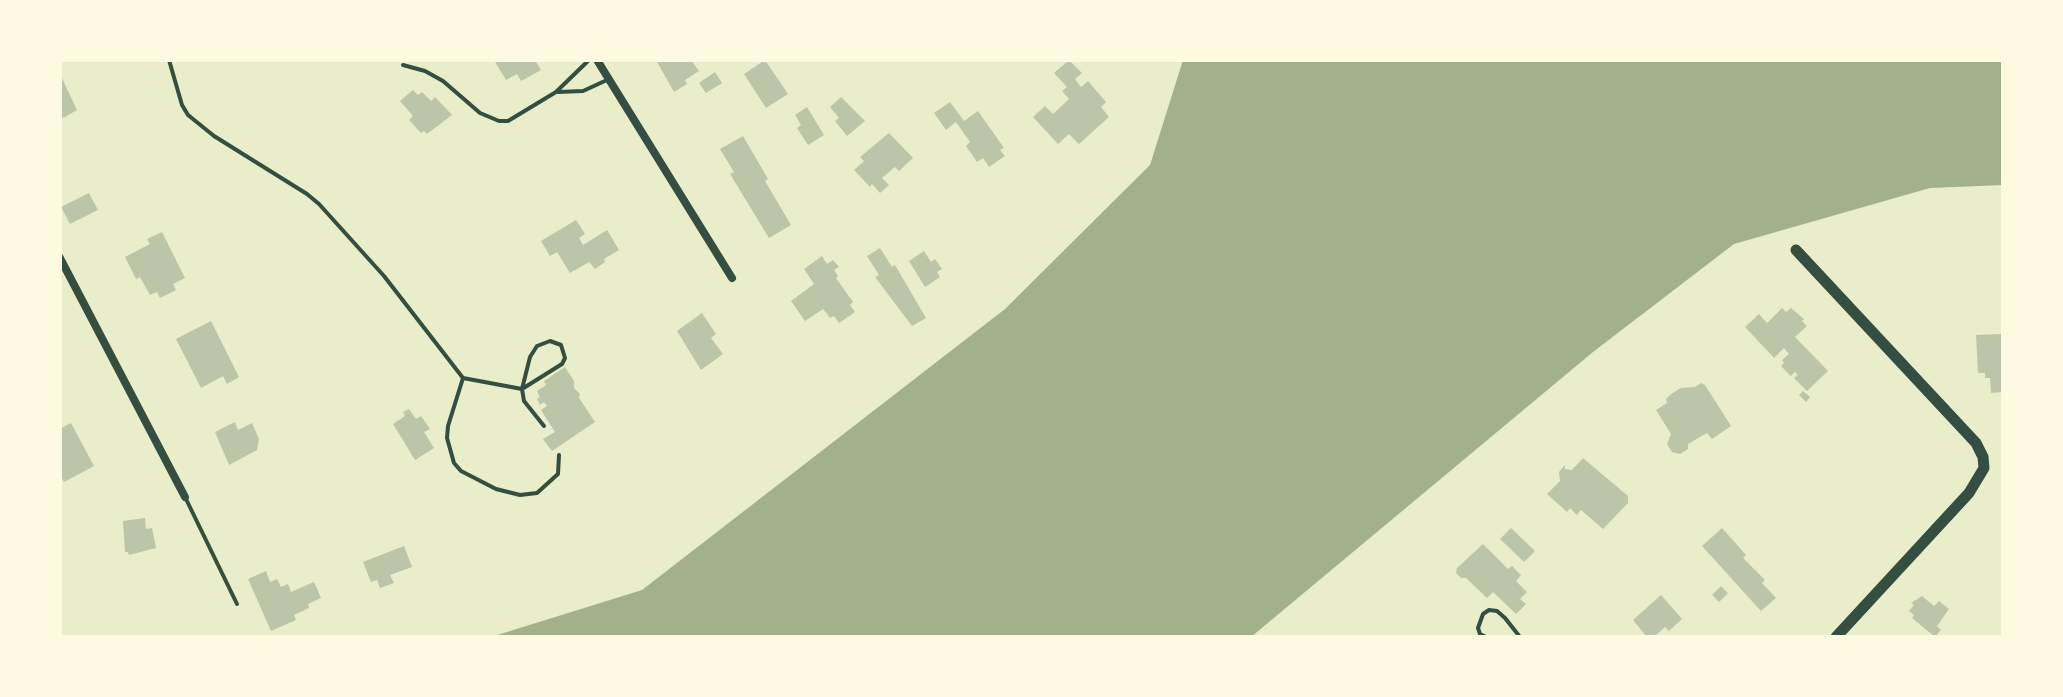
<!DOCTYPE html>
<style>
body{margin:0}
#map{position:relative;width:2063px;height:697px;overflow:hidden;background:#e9edc9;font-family:"Noto Sans",sans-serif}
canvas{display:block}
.frame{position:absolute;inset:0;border:62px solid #fefae0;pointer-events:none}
</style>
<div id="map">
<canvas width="2063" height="697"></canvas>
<div class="frame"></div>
</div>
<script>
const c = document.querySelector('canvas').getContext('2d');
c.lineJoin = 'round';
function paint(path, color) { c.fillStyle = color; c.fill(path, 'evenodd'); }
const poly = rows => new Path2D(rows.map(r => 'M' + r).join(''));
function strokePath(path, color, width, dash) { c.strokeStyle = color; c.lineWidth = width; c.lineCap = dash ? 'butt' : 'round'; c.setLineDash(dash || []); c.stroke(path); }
const water = poly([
 [1183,60,2003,60,2003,185,1930,188,1734,244,1593,352,1251,637,491,637,642,590,1005,309,1150,165]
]);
const building = poly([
 [494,60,535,60,541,70,521,81,517,74,506,80],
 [656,60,691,60,699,71,685,80,687,84,674,92],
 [765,60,788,94,766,108,744,74],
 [1069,60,1082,73,1075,79,1081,87,1088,81,1106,102,1101,107,1109,117,1079,144,1069,134,1058,144,1033,117,1045,106,1053,114,1069,99,1062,91,1067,87,1054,73],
 [715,72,722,83,706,93,699,83],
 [60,74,77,110,63,118,60,115],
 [413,90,418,95,422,92,431,101,435,97,452,115,427,134,424,131,421,133,409,120,413,116,400,101],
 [841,97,865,121,847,136,835,121,839,118,830,107],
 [950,102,964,121,978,111,1004,148,1000,150,1005,156,989,167,983,158,977,162,966,146,970,142,956,122,946,130,934,113],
 [807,107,824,135,808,145,797,128,801,125,795,115],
 [889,133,913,158,899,171,895,167,882,178,889,185,880,193,872,184,870,187,854,170,864,161,860,157],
 [743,136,768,179,765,181,791,225,769,238,730,174,734,172,720,149],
 [89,193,98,210,70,224,61,207],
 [576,220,585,234,579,238,583,245,607,230,619,250,604,259,605,262,595,269,589,262,570,273,557,252,550,256,541,241],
 [162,232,185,278,173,284,176,290,160,298,157,292,150,295,140,277,136,279,125,257,150,244,147,239],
 [880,248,892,267,895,265,926,318,912,326,875,277,879,275,867,256],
 [924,251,931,262,935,259,942,269,937,272,940,277,925,287,909,261],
 [822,256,827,264,833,260,839,267,834,270,838,276,836,278,853,302,850,305,855,312,839,323,834,316,830,318,823,309,805,321,791,301,814,284,804,269],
 [1782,308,1786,312,1791,308,1804,319,1802,321,1807,326,1795,337,1828,371,1807,391,1794,378,1798,375,1795,372,1791,376,1781,366,1784,363,1782,360,1789,354,1784,348,1774,358,1745,327,1759,314,1767,323],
 [702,313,716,334,711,338,723,354,701,370,677,331],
 [211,321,239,377,227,384,223,376,201,388,176,339],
 [2003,334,2003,392,1991,393,1990,378,1985,378,1985,373,1978,373,1976,335],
 [565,367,574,381,574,388,580,394,579,398,595,422,552,451,543,439,555,432,541,410,547,406,544,402,540,405,537,399,540,397,537,391,546,385,544,381],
 [1701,383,1705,385,1731,426,1712,439,1707,433,1688,444,1688,449,1680,454,1672,452,1667,444,1671,434,1656,410,1667,403,1666,399,1671,394,1681,388,1695,387],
 [1803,391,1810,397,1806,402,1799,395],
 [409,409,416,419,421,416,430,429,424,432,434,448,415,460,393,424,405,416,403,412],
 [235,422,238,430,252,423,259,439,257,450,229,465,215,432],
 [71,423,94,466,64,482,60,475,60,429],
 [1583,458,1628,496,1628,503,1603,529,1581,510,1577,515,1570,508,1567,512,1547,494,1560,481,1559,472,1565,465,1565,469,1572,470],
 [145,518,146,529,152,528,156,548,129,555,128,552,125,552,123,521],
 [1511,528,1535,551,1524,562,1500,539],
 [1722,528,1746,555,1743,558,1765,580,1762,583,1776,598,1761,611,1702,546],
 [1483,544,1508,569,1512,566,1521,575,1516,581,1527,592,1520,599,1526,604,1516,614,1493,592,1487,598,1466,578,1461,578,1456,573,1457,568],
 [404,546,412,567,390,575,394,583,380,588,377,580,371,582,363,562],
 [266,571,270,582,277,579,281,587,288,584,291,592,314,582,321,598,308,604,309,608,294,615,296,620,271,631,248,579],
 [1721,586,1728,593,1719,602,1712,595],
 [1661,595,1682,619,1669,631,1665,627,1654,637,1647,637,1633,620],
 [1922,596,1934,606,1939,601,1949,609,1937,626,1941,630,1935,637,1912,618,1914,615,1909,611,1914,605,1911,603]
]);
const service = poly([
 [169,60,182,105,188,115,214,136,307,194,319,204,384,276,463,378,448,426,447,438,454,463,461,471,496,489,520,495,537,493,558,474,559,455],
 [403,65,425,71,443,81,480,113,499,121,508,121,556,92,589,60],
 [558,92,583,91,607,80],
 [463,378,522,389,562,364,565,358,561,345,550,341,537,346,530,357,522,389,524,401,544,426],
 [186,499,237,604],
 [1486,637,1480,634,1478,628,1483,614,1489,610,1497,611,1505,618,1520,637]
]);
const minor = poly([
 [597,60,732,278],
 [60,258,185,497]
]);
const tertiary = poly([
 [1796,250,1976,443,1983,457,1984,468,1969,493,1836,637]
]);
paint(water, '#a3b18a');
paint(building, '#bcc5a7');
strokePath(service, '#344e41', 4);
strokePath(minor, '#344e41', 8);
strokePath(tertiary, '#344e41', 11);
</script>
